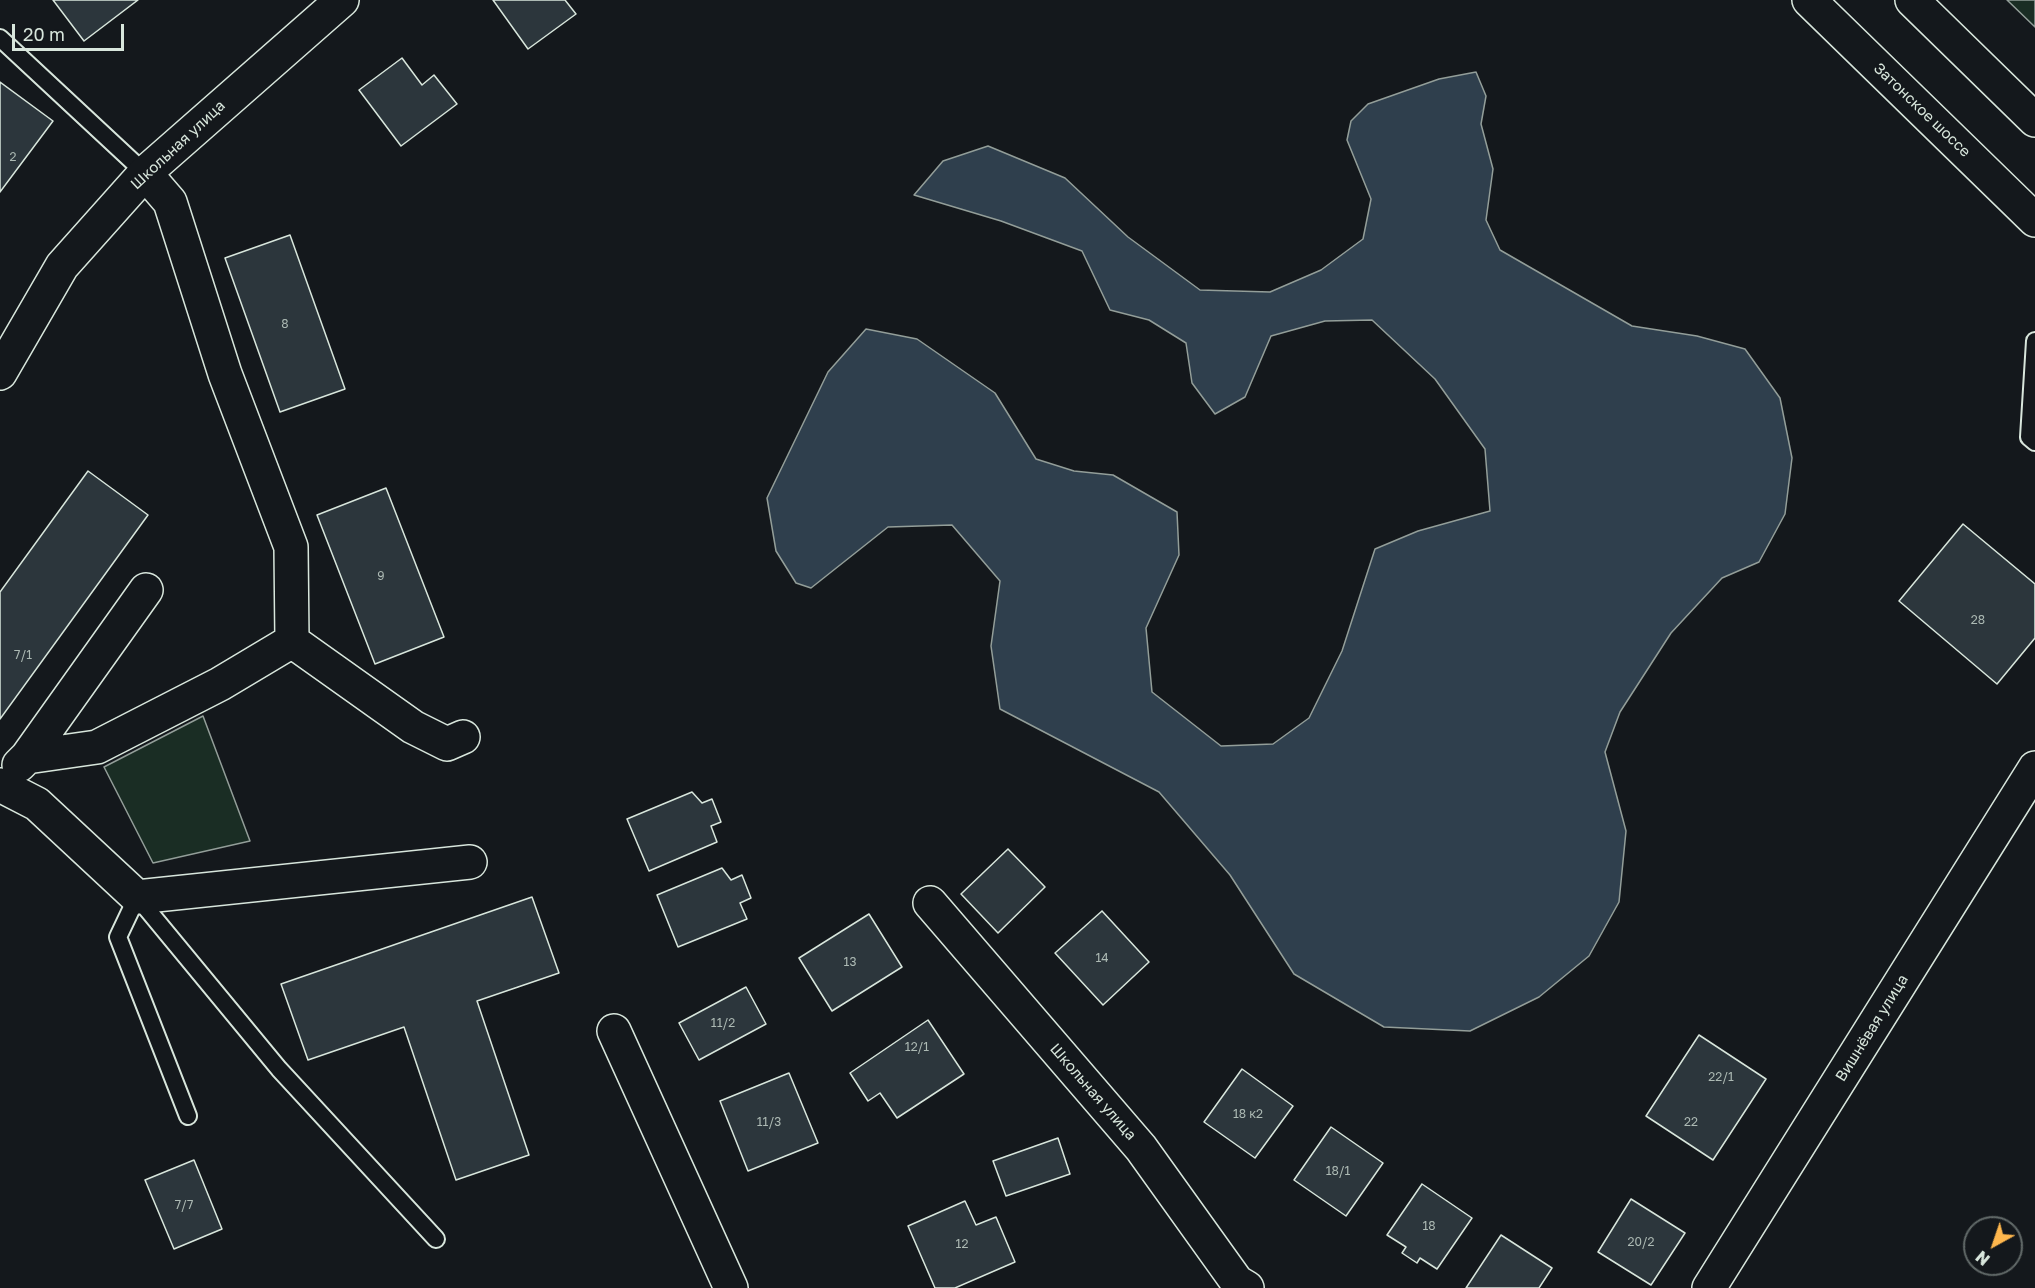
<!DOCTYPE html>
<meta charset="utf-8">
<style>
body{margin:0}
#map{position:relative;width:2035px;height:1288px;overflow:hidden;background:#14181c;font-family:"Golos Text",sans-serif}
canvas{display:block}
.north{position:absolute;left:1963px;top:1216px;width:60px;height:60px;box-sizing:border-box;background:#14181c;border:2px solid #626a69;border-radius:50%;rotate:220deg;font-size:16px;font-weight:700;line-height:24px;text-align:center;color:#d8e6dc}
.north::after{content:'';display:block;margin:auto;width:21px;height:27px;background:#ffb74d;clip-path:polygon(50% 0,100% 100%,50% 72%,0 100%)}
.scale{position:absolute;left:12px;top:24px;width:112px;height:27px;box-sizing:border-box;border:3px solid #d8e6dc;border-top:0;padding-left:8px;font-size:18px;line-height:21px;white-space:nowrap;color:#d8e6dc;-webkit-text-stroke:4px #14181c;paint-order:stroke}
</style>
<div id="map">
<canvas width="2035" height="1288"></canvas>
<div class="north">N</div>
<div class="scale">20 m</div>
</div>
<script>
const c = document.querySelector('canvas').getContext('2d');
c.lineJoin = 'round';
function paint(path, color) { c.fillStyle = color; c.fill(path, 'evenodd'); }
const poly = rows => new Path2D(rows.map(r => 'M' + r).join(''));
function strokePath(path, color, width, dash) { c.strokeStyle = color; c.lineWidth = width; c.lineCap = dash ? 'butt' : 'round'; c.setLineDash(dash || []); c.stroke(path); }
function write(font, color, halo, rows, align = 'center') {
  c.font = font + ' "Golos Text",sans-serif'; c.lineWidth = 4.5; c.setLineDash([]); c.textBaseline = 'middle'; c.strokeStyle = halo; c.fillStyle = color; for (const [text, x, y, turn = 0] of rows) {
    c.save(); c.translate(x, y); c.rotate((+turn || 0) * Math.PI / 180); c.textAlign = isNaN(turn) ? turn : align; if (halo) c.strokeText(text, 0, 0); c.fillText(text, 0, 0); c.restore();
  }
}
const green = poly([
 [2007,0,2035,0,2035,27,2007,0],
 [203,716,250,841,153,863,104,767,203,716]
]);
const water = poly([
 [1476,72,1486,96,1481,124,1493,169,1486,220,1500,250,1632,326,1697,336,1745,349,1780,398,1792,458,1785,514,1759,562,1722,578,1671,633,1620,712,1605,752,1626,831,1619,902,1589,956,1539,997,1470,1031,1384,1027,1294,974,1230,875,1159,792,1000,709,991,646,1000,581,952,525,888,527,811,588,796,583,776,551,767,498,828,372,866,329,917,339,995,393,1036,459,1074,471,1113,475,1177,512,1179,555,1146,628,1152,692,1221,746,1273,744,1309,718,1342,651,1375,549,1418,531,1490,511,1485,449,1435,379,1372,320,1325,321,1271,336,1245,397,1215,414,1192,383,1186,343,1149,320,1110,310,1082,251,1001,221,914,195,943,161,988,146,1065,178,1128,237,1200,290,1270,292,1321,270,1363,239,1371,199,1347,140,1351,121,1368,104,1439,79,1476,72]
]);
const building = poly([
 [53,0,138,0,84,41,53,0],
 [493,0,565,0,576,14,528,49,493,0],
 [402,58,422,85,434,75,457,104,401,146,359,90,402,58],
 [0,82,53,121,0,192,0,82],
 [290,235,345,389,280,412,225,258,290,235],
 [88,471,148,515,0,719,0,592,88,471],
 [386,488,444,637,375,664,317,515,386,488],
 [1963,524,2035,584,2035,638,1997,684,1899,601,1963,524],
 [692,792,702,803,712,799,721,822,711,826,717,842,649,871,627,819,692,792],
 [1008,849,1045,887,998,933,961,894,1008,849],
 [722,868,731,880,742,875,751,898,740,903,747,919,678,947,657,895,722,868],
 [532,897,559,973,477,1001,529,1155,456,1180,404,1027,308,1060,281,984,532,897],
 [1102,911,1149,962,1103,1005,1055,953,1102,911],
 [869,914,902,967,832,1011,799,958,869,914],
 [746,987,766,1024,699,1060,679,1023,746,987],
 [928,1020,964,1074,897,1118,880,1093,868,1101,850,1073,928,1020],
 [1699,1035,1766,1079,1713,1160,1646,1116,1699,1035],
 [1242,1069,1293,1106,1255,1158,1204,1122,1242,1069],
 [789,1073,818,1143,748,1171,720,1101,789,1073],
 [1331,1127,1383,1163,1346,1216,1294,1180,1331,1127],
 [1058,1138,1070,1174,1006,1196,993,1161,1058,1138],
 [194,1160,222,1229,174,1249,145,1180,194,1160],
 [1422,1184,1472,1218,1437,1269,1420,1258,1417,1263,1402,1253,1406,1247,1387,1235,1422,1184],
 [1631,1199,1685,1233,1651,1285,1598,1252,1631,1199],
 [965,1201,976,1225,996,1217,1015,1262,955,1288,935,1288,908,1226,965,1201],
 [1501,1235,1552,1268,1539,1288,1466,1288,1501,1235]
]);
const lane = poly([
 [0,38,145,173],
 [2035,341,2029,437,2035,442],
 [188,1116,118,937,137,897,279,1069,436,1239]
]);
const street = poly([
 [145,173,170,202,225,374,291,547,292,641],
 [0,373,62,266,145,173,342,0],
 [27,757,97,747,220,684,292,641,413,727,447,744,463,737],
 [19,765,27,757,146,590],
 [0,785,37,804,137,897,470,862],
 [930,903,1141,1148,1237,1282,1247,1288],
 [614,1031,731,1288],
 [1709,1288,2035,768]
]);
const primary = poly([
 [1809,0,2035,220],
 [1912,0,2035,120]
]);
const numberNames = [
 ["2",13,157],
 ["8",285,324],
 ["9",381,576],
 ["28",1978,620],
 ["7/1",23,655],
 ["14",1102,958],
 ["13",850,962],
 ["11/2",723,1023],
 ["12/1",917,1047],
 ["22/1",1721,1077],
 ["18 к2",1248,1114],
 ["11/3",769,1122],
 ["22",1691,1122],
 ["18/1",1338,1171],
 ["7/7",184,1205],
 ["18",1429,1226],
 ["20/2",1641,1242],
 ["12",962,1244]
];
const streetNames = [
 ["Затонское шоссе",1922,110,44],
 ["Школьная улица",178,145,-43],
 ["Вишнёвая улица",1872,1028,-58],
 ["Школьная улица",1093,1092,49]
];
paint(green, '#1a2d24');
strokePath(green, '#939e99', 1.5);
paint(water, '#2f3f4d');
strokePath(water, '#939e99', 1.5);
paint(building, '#2c363c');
strokePath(building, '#d8e6dc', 1.5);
strokePath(lane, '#d8e6dc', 20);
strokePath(street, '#d8e6dc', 36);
strokePath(primary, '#d8e6dc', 36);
strokePath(lane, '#14181c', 16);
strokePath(street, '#14181c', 33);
strokePath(primary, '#14181c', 33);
write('12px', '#adbab4', null, numberNames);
write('15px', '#d8e6dc', '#14181c', streetNames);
</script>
